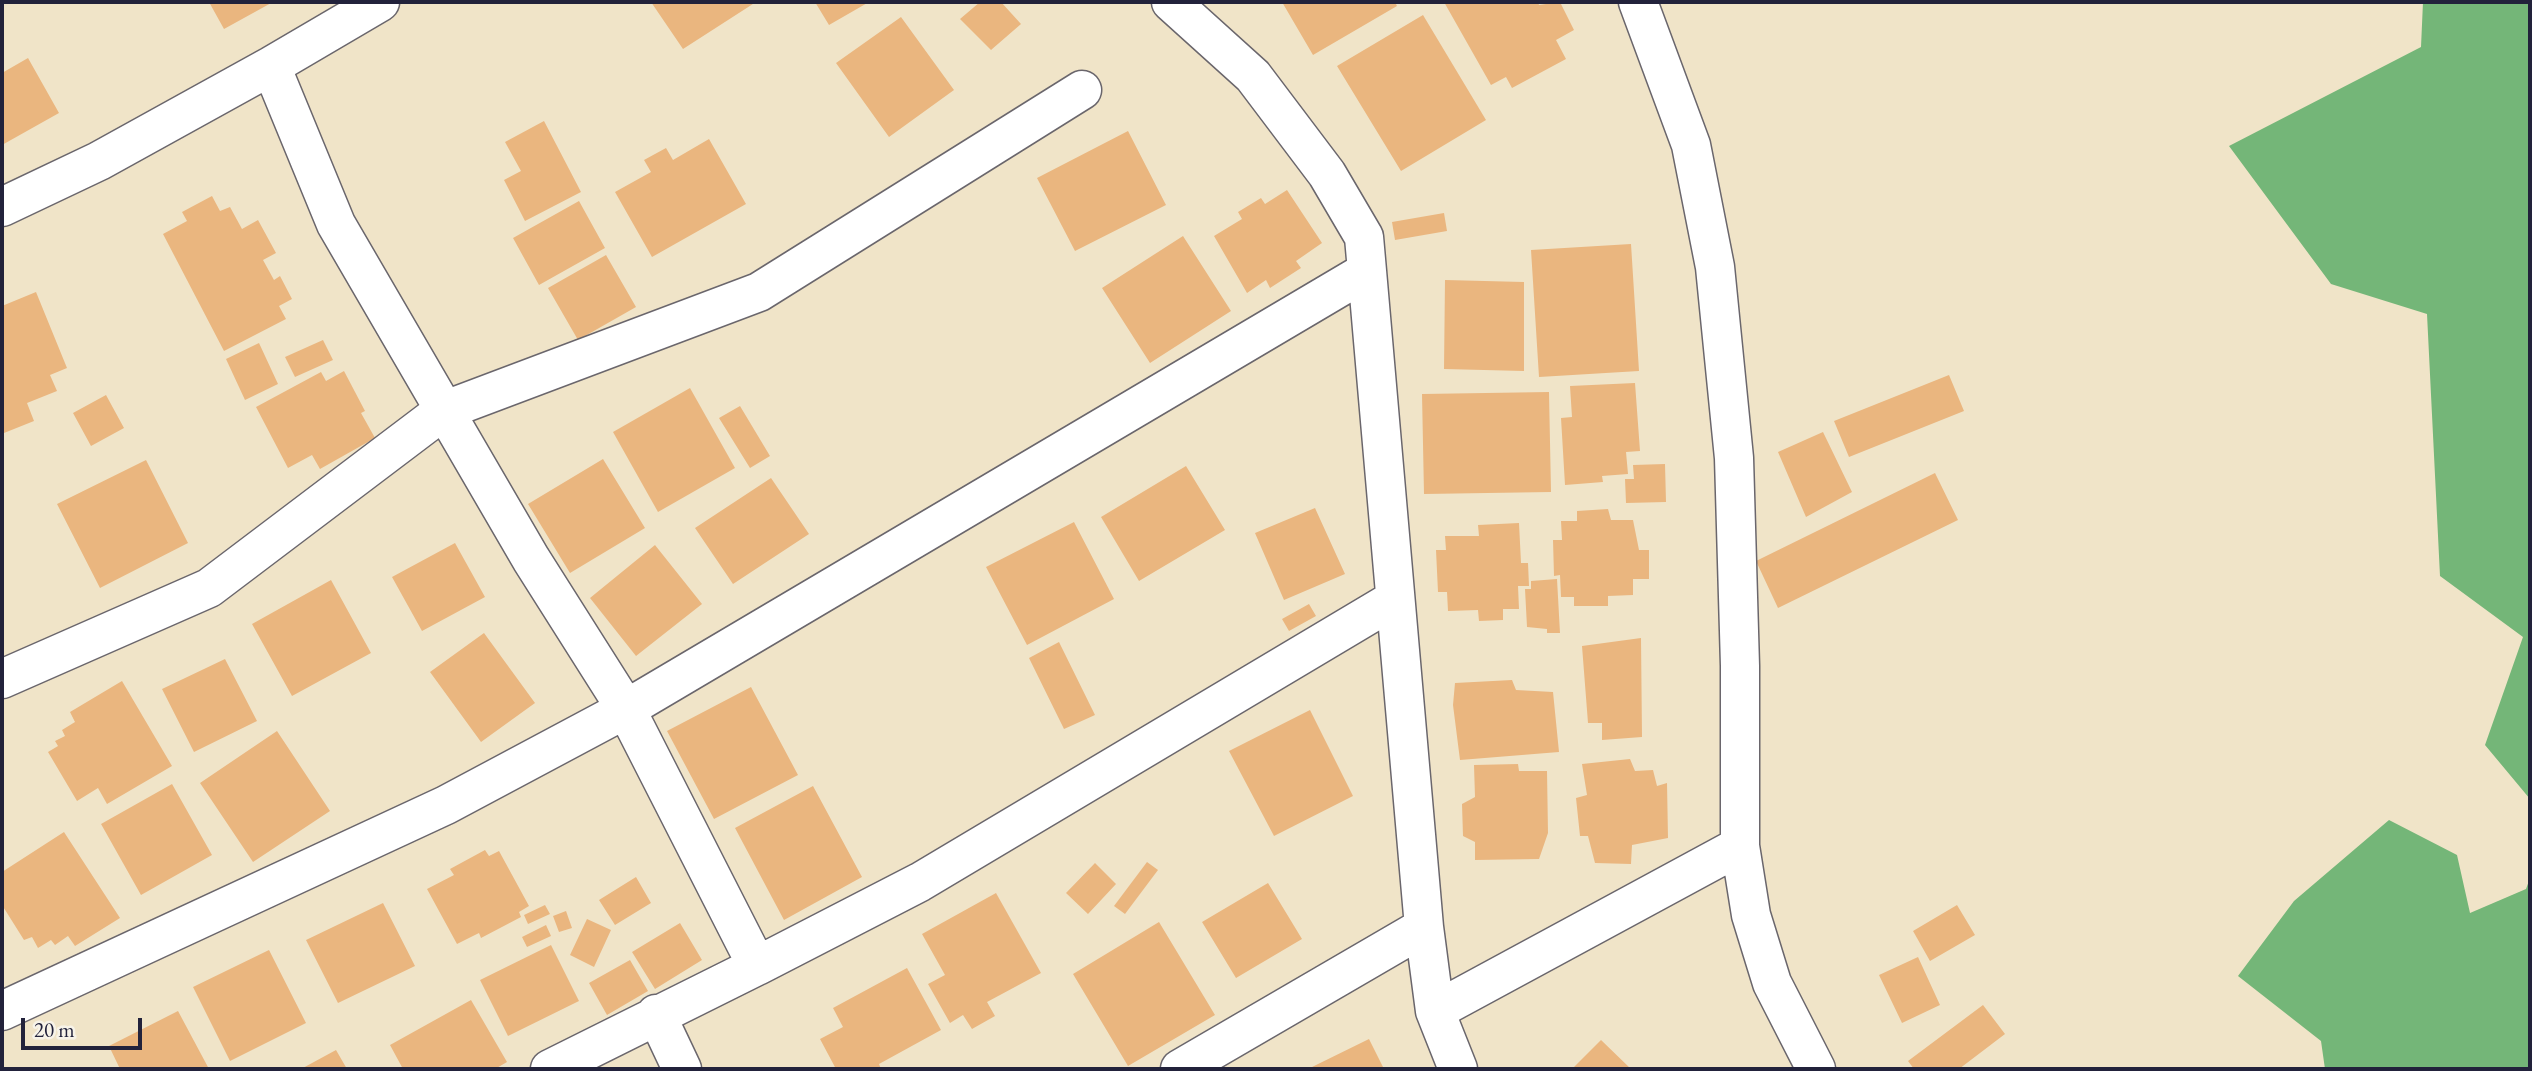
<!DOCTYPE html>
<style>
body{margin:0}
#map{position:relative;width:2532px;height:1071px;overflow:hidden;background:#f0e4c8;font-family:"EB Garamond",serif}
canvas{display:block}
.frame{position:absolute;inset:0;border:4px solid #22223b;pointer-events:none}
.scale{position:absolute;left:21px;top:1018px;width:121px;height:32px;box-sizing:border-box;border:4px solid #22223b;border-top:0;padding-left:9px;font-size:21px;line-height:24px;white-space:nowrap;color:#22223b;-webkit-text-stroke:5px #f7f3e8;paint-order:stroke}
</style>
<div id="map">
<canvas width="2532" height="1071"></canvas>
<div class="frame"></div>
<div class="scale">20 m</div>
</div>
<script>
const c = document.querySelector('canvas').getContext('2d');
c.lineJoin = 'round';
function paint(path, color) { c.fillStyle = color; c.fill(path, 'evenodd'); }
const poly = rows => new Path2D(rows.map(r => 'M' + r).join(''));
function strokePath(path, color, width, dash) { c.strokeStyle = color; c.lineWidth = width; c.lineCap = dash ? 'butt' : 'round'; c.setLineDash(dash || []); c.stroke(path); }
const forest = poly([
 [2423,2,2530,2,2530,799,2485,745,2523,637,2440,576,2427,314,2331,284,2229,146,2421,47],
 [2389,820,2457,855,2470,913,2526,889,2530,878,2530,1069,2325,1069,2321,1041,2238,976,2294,901]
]);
const building = poly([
 [209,2,273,2,224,29],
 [651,2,756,2,683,49],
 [815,2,869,2,829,25],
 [980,2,1001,2,1021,24,991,50,960,19],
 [1282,2,1395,2,1397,6,1313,55],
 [1444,2,1538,2,1539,5,1560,2,1574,30,1556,40,1566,59,1512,88,1506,77,1491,85],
 [1423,15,1486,120,1401,171,1337,66],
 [901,17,954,90,889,137,836,63],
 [28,58,59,113,2,145,2,73],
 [544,121,581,192,525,221,504,180,521,171,505,142],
 [1128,131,1166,205,1075,251,1037,178],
 [709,139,746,204,652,257,615,192,651,172,644,160,666,148,673,160],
 [1287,190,1322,243,1296,261,1301,268,1270,288,1266,280,1247,293,1214,236,1242,219,1238,212,1261,198,1265,204],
 [212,196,220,211,230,207,242,229,258,220,276,253,263,260,274,280,280,276,292,299,279,306,286,319,224,351,163,234,187,221,182,212],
 [579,201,605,248,539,285,513,238],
 [1444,213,1447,231,1395,240,1392,222],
 [1183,236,1231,311,1150,363,1102,288],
 [1631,244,1639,371,1539,377,1531,250],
 [606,255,636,307,578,340,548,288],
 [1445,280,1524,282,1524,371,1444,369],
 [36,292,67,368,50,375,57,391,27,403,34,421,4,433,2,306],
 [323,340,333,360,295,377,285,357],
 [259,343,278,384,245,400,226,359],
 [344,371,365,411,361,413,375,438,320,469,312,455,288,468,256,407,321,372,326,381],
 [1949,375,1964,411,1849,457,1834,421],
 [1635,383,1640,451,1626,452,1628,474,1602,476,1603,482,1565,485,1561,418,1572,417,1570,386],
 [690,388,735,468,658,512,613,432],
 [1549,392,1551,492,1424,494,1422,394],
 [106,395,124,428,91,446,73,413],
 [740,406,770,456,750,468,719,418],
 [1823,432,1852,492,1806,517,1778,452],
 [603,459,645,528,570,573,528,504],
 [146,460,188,543,100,588,57,504],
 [1665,464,1666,502,1626,503,1625,479,1634,479,1633,465],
 [1186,466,1225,530,1139,581,1101,517],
 [1935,473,1958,520,1778,608,1756,561],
 [771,478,809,534,733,584,695,528],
 [1315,508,1345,574,1284,600,1255,533],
 [1608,509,1611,520,1633,520,1639,550,1649,550,1649,579,1633,579,1633,595,1608,596,1608,606,1574,606,1574,597,1561,597,1560,575,1554,576,1553,540,1562,540,1561,521,1577,521,1577,511],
 [1074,522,1114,599,1027,645,986,567],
 [1519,523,1521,563,1528,563,1529,586,1518,586,1519,609,1503,609,1503,620,1479,621,1478,610,1448,611,1447,592,1438,592,1436,550,1446,550,1445,536,1479,536,1478,525],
 [455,543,485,597,422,631,392,577],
 [655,545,702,604,636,656,590,598],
 [1557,579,1560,633,1547,633,1547,629,1527,627,1525,589,1531,589,1531,581],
 [331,580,371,653,292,696,252,624],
 [1309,604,1316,616,1289,631,1282,619],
 [484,633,535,703,481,742,430,672],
 [1641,638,1642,737,1602,740,1602,723,1588,723,1582,646],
 [1059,642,1095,715,1064,729,1029,658],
 [225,659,257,721,194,752,162,689],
 [1512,680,1516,690,1553,692,1559,752,1460,760,1453,705,1455,683],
 [122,681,172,766,107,804,98,788,77,801,48,752,58,746,55,741,65,736,62,730,75,722,70,712],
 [751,687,798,775,714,819,667,731],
 [1310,710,1353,796,1274,836,1229,751],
 [277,731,330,811,253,862,200,783],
 [1630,759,1635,771,1653,770,1657,786,1667,783,1668,838,1632,845,1631,864,1595,863,1588,836,1580,836,1576,798,1587,795,1582,764],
 [1518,764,1519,771,1547,771,1548,833,1539,859,1475,860,1475,842,1463,836,1462,804,1475,797,1474,765],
 [172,784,212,855,141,895,101,824],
 [813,786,862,877,784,920,735,828],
 [64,832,120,918,75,946,68,936,55,945,51,940,38,948,32,937,24,940,2,905,2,872],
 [485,850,489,856,499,851,529,906,519,912,521,917,481,938,479,933,457,944,427,889,454,875,450,869],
 [1147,862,1158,870,1125,914,1114,906],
 [1095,863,1116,884,1088,914,1066,893],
 [636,877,651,903,615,925,599,900],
 [1268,883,1302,939,1236,978,1202,922],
 [996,893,1041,973,987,1002,995,1016,972,1029,963,1015,950,1023,928,984,945,975,922,934],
 [383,903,415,966,338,1003,306,940],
 [545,905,550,914,528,924,524,915],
 [1957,905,1975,935,1930,961,1913,931],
 [566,911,572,928,559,932,553,916],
 [587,919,611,930,594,967,570,955],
 [1159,922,1215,1015,1128,1066,1073,974],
 [680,923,702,960,655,989,632,952],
 [546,925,551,936,527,947,522,937],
 [551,945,579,1001,508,1036,480,980],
 [269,950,306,1023,230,1061,193,987],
 [1918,957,1940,1005,1902,1023,1879,975],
 [630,960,648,991,607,1015,589,983],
 [907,968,941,1030,879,1064,881,1069,836,1069,820,1039,843,1027,833,1008],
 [471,1000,507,1062,495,1069,403,1069,390,1045],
 [1983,1005,2005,1034,1959,1069,1914,1069,1908,1061],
 [178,1011,209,1069,120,1069,109,1046],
 [1369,1039,1384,1069,1313,1069,1312,1067],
 [1601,1040,1631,1069,1572,1069],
 [336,1050,347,1069,301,1069]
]);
const minor = poly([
 [1171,2,1253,76,1327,174,1364,237,1367,271],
 [1638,2,1691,145,1715,267,1734,458,1740,666,1740,846,1751,915,1772,983,1816,1069],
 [271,66,336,224,531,559,626,709,757,966,550,1069],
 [2,207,99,161,271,66,380,2],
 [2,679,209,588,443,411,759,292,1082,90],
 [757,966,920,882,1395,599],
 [2,1011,446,805,626,709,1367,271,1424,927,1435,1011,1458,1069],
 [1435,1011,1740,846],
 [656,1014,682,1069],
 [1180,1069,1424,927]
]);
paint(forest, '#74b678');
paint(building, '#eab67f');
strokePath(minor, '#6a666c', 41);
strokePath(minor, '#fff', 38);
</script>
